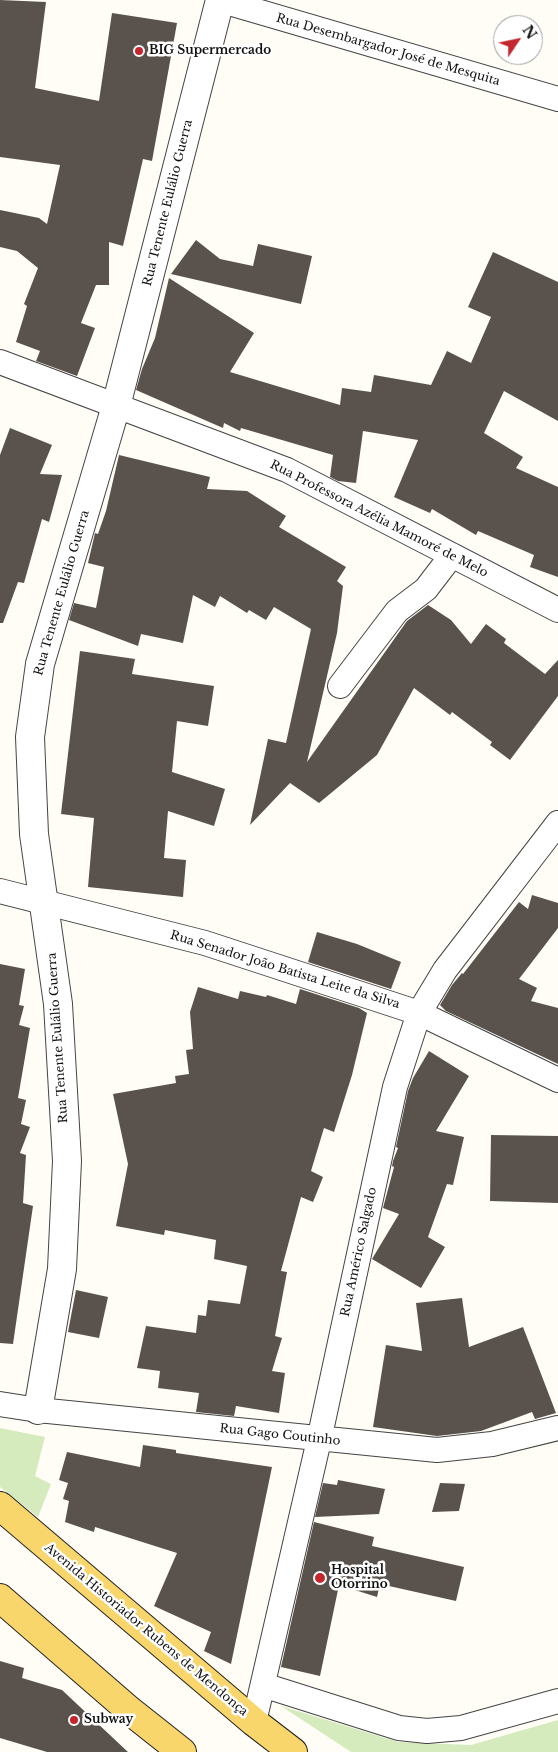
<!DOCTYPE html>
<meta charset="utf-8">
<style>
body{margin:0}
#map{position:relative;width:558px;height:1752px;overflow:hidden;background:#fffdf5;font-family:"Libre Baskerville",serif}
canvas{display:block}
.north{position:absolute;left:493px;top:15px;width:50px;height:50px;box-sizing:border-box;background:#fff;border:1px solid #a0a0a0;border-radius:50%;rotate:56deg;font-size:14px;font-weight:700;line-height:20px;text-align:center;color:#111}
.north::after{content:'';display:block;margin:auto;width:18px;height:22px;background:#c4262e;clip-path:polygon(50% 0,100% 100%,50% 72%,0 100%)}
</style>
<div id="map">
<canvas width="558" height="1752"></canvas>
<div class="north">N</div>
</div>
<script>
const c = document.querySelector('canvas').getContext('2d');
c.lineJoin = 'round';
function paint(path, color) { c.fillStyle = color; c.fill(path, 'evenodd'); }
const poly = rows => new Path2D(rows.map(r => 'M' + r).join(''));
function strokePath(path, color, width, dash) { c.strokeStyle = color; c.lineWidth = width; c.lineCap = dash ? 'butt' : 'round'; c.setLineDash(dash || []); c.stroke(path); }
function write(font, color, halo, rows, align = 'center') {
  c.font = font + ' "Libre Baskerville",serif'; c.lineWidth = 5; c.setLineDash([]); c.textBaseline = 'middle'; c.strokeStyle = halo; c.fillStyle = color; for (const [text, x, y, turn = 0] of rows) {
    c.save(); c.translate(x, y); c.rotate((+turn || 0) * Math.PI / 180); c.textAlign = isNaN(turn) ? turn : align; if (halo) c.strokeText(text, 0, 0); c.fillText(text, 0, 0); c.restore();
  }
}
const green = poly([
 [0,1428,45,1437,35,1476,51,1484,38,1517,0,1487],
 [281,1706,398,1742,471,1745,558,1720,558,1752,351,1752]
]);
const building = poly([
 [0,0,46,2,35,88,99,101,112,13,177,23,152,161,143,159,123,246,109,242,109,285,96,285,81,323,95,328,77,376,36,361,40,351,16,342,27,306,24,304,38,268,17,251,0,247,0,210,39,218,47,224,60,165,0,157],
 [196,240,220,259,253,266,258,244,312,256,301,304,171,274],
 [493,252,558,282,558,421,504,391,484,433,523,457,516,468,558,487,558,577,530,567,534,555,478,531,476,535,432,509,430,513,394,497,418,440,363,431,356,483,338,481,330,477,333,455,241,428,240,431,224,423,223,428,136,390,142,369,155,338,169,278,254,333,230,372,340,405,342,388,371,392,374,375,431,385,447,351,471,363,491,317,468,307],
 [10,428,52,445,40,474,62,475,49,522,42,519,24,583,18,582,3,623,0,623,0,455],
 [119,455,210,477,207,489,247,491,286,516,279,527,346,567,337,581,343,586,337,633,307,762,407,621,428,605,451,620,471,644,486,624,506,639,504,643,545,674,558,660,558,696,510,760,490,745,492,742,452,712,450,715,414,688,377,755,319,803,290,783,250,825,268,739,286,743,311,629,274,607,266,620,249,610,247,613,220,596,215,607,193,595,183,643,141,634,138,646,69,620,74,603,96,608,104,567,88,563,95,533,98,534,106,511],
 [80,651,135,659,132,674,214,686,208,726,177,721,172,772,225,789,214,826,168,811,164,858,186,860,183,897,88,887,94,818,61,814],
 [532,895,558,903,558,928,519,979,537,988,531,1001,558,1008,558,1064,446,1011,440,1005,452,985,462,973,463,974,519,902,528,909],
 [317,932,357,944,401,962,391,989,308,962],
 [0,964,25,969,19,1005,24,1006,19,1025,30,1028,18,1098,26,1100,21,1124,30,1127,20,1153,26,1155,23,1203,33,1206,13,1344,0,1343],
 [198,987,238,999,240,991,266,997,267,995,296,1004,300,989,359,1008,367,1013,352,1075,334,1132,324,1128,311,1171,323,1177,313,1202,301,1197,281,1271,287,1272,275,1336,282,1338,272,1371,285,1373,279,1413,236,1406,234,1416,196,1412,199,1393,158,1388,160,1371,137,1368,146,1326,196,1333,198,1315,206,1316,208,1300,240,1304,247,1266,214,1259,216,1240,165,1230,164,1235,116,1226,128,1164,113,1094,176,1083,175,1076,189,1074,186,1050,193,1049,190,1012],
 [429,1051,469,1076,436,1131,464,1137,453,1185,447,1184,428,1237,445,1247,421,1288,372,1259,399,1214,383,1208,394,1167,392,1166,393,1161,398,1148,396,1147,408,1091,413,1078],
 [491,1135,558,1136,558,1203,490,1201],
 [76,1290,108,1297,99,1338,68,1332],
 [462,1298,469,1347,523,1327,556,1413,535,1419,532,1412,481,1431,437,1436,373,1427,386,1345,422,1351,416,1303],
 [143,1445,176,1450,176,1453,272,1467,231,1664,204,1651,211,1632,154,1606,177,1553,95,1527,94,1532,65,1522,69,1501,63,1499,68,1483,59,1480,67,1452,140,1467],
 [338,1480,385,1489,379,1514,315,1517,323,1483,337,1485],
 [440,1483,465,1484,459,1511,432,1512],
 [314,1522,374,1537,372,1546,464,1567,456,1601,380,1584,377,1597,339,1585,320,1676,281,1667],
 [0,1661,24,1668,22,1678,62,1690,128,1752,47,1752,0,1738]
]);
const minor = poly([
 [219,0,558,99],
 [0,362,287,470,558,610],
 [340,686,397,611,426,589,452,555],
 [0,891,205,943,419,1013,558,1080],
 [0,1404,38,1410,437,1450,492,1444,558,1428],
 [263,1685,399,1728,427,1731,461,1728,558,1701],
 [254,1722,319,1440,395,1087,419,1013,445,970,558,823]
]);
const tertiary = poly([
 [38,1410,62,1269,67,1161,58,1004,34,834,30,737,40,664,116,406,220,0]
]);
const primary = poly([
 [0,1506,254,1722,293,1752],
 [0,1598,129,1710,182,1752]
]);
const markers = [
 [139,51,5,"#c4262e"],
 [320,1578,6,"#c4262e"],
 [74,1720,5,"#c4262e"]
];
const streetNames = [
 ["Rua Desembargador José de Mesquita",388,50,16],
 ["Rua Tenente Eulálio Guerra",168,203,-76],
 ["Rua Professora Azélia Mamoré de Melo",379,519,27],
 ["Rua Tenente Eulálio Guerra",62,593,-74],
 ["Rua Senador João Batista Leite da Silva",285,970,17],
 ["Rua Tenente Eulálio Guerra",58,1038,-94],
 ["Rua Américo Salgado",359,1252,-78],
 ["Rua Gago Coutinho",280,1435,6],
 ["Avenida Historiador Rubens de Mendonça",146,1630,40]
];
const poiNames = [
 ["BIG Supermercado",149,51],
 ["Hospital",331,1571],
 ["Otorrino",331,1585],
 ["Subway",84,1720]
];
paint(green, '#d5ebbd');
paint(building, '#5a524d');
strokePath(minor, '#444', 26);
strokePath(tertiary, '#444', 30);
strokePath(primary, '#222', 30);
strokePath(minor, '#fff', 24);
strokePath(tertiary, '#fff', 28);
strokePath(primary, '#f9d66b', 28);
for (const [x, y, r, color] of markers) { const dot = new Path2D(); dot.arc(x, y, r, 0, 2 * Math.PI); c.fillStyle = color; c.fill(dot); strokePath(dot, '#fff', 2); }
write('12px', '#111', '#fff', streetNames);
write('bold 12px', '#111', '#fff', poiNames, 'left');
</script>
